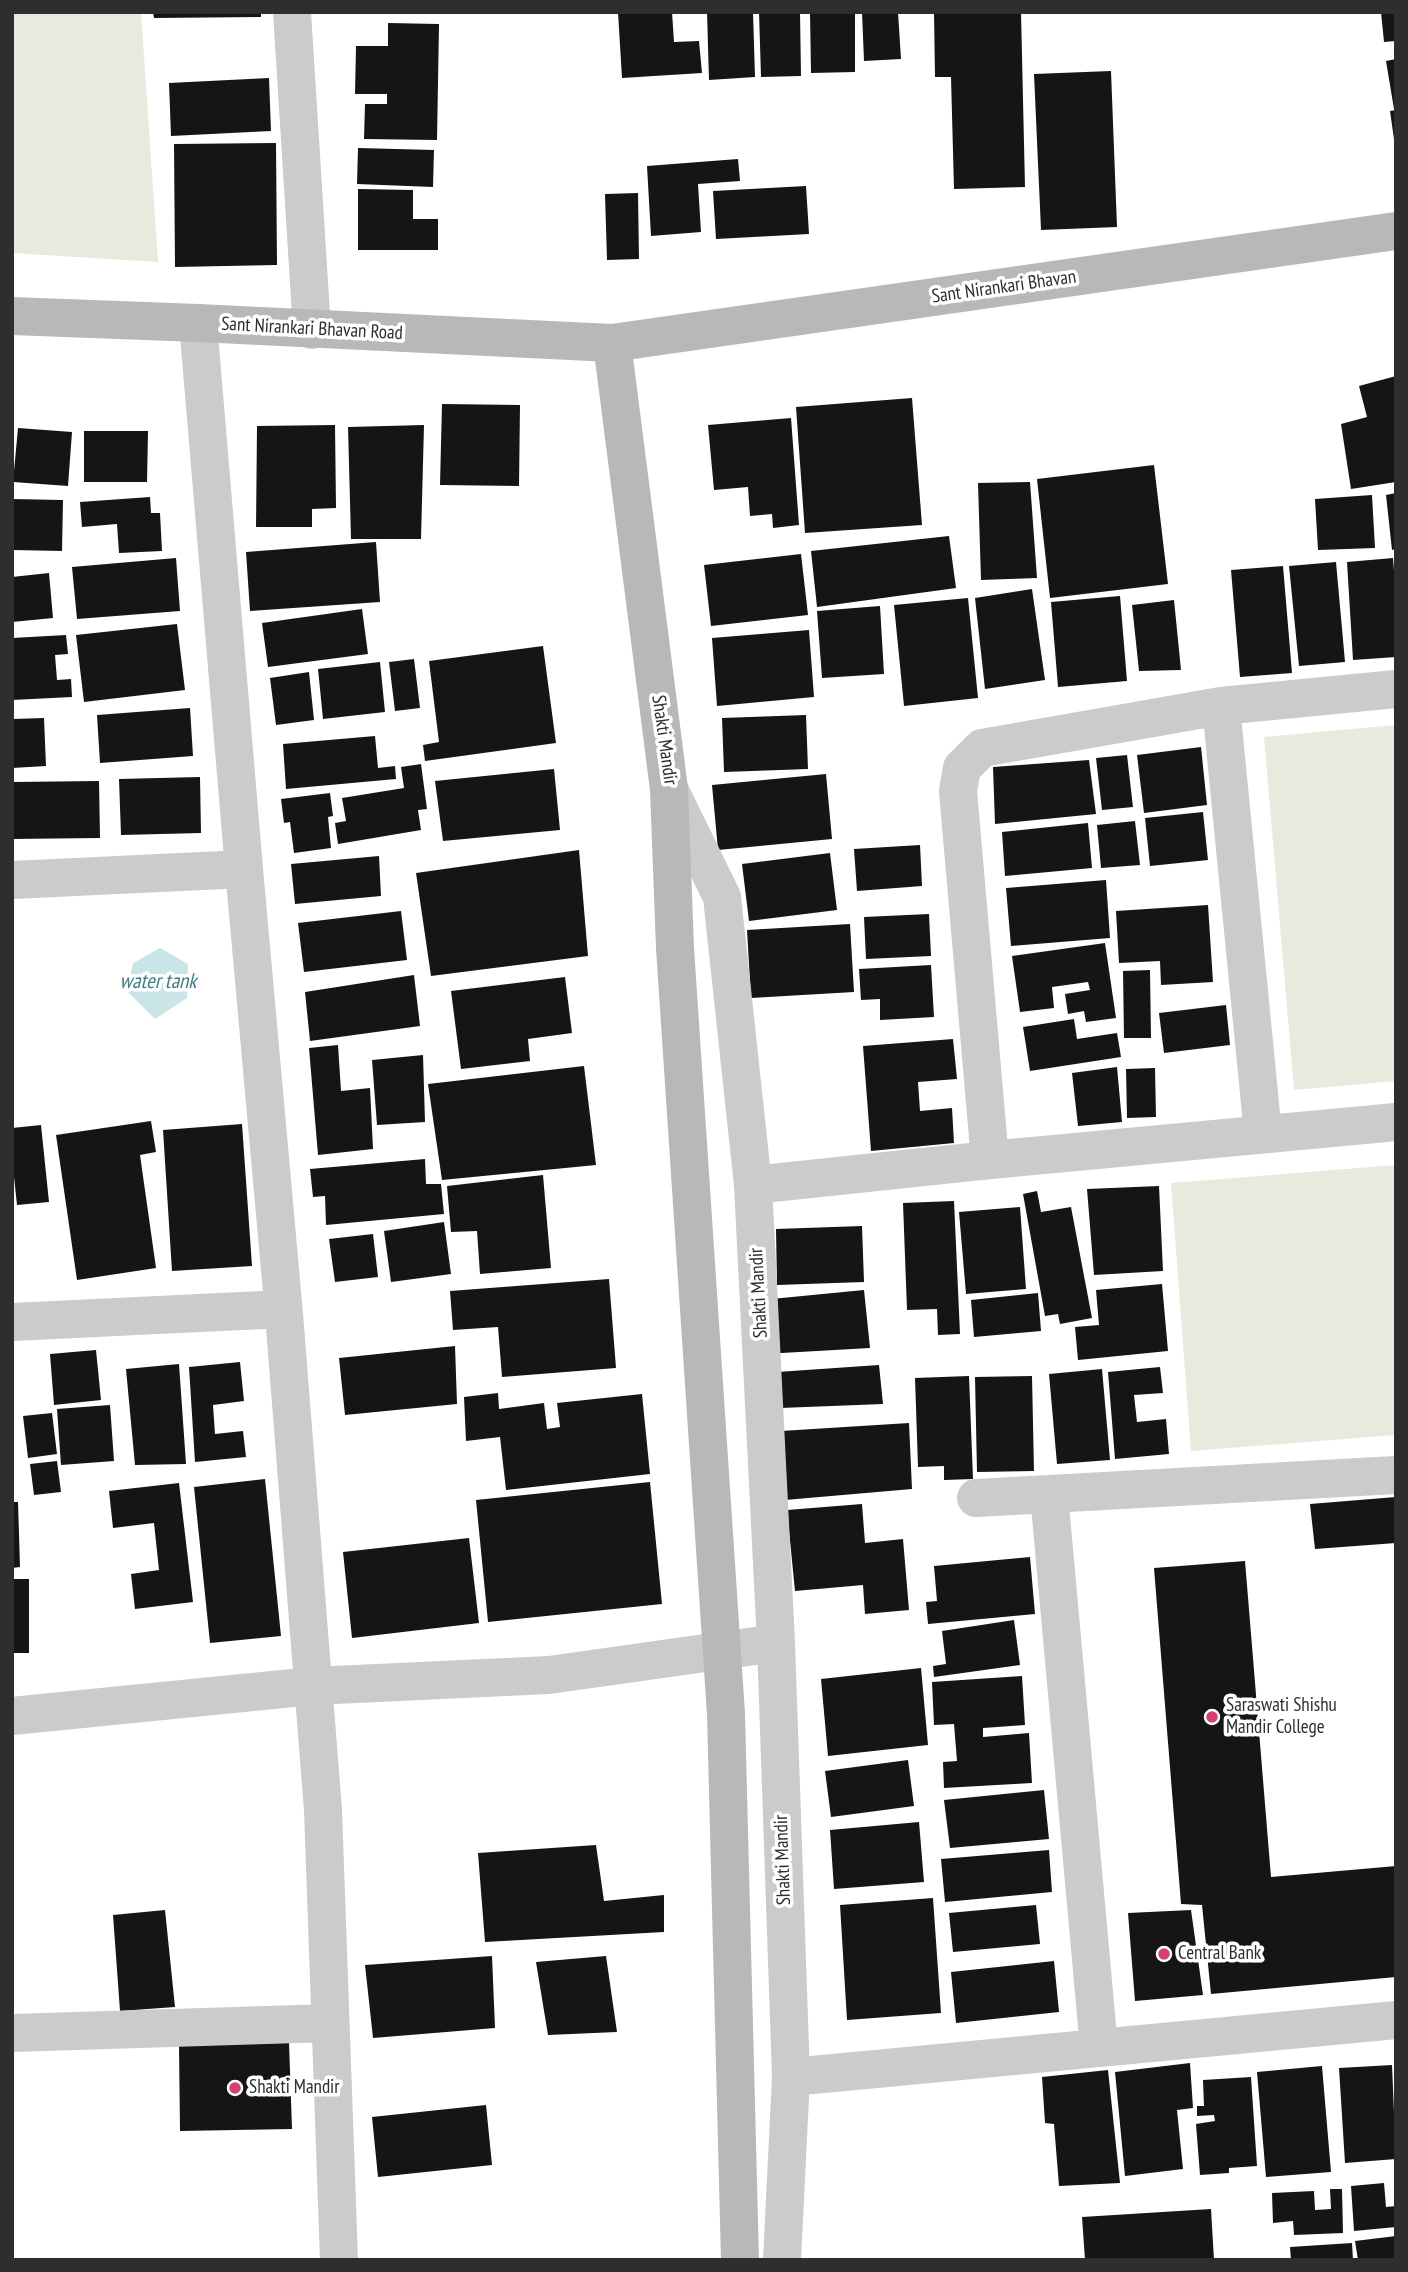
<!DOCTYPE html>
<style>
body{margin:0}
#map{position:relative;width:1408px;height:2272px;overflow:hidden;background:#fff;font-family:"PT Sans Narrow",sans-serif}
canvas{display:block}
.frame{position:absolute;inset:0;border:14px solid #2e2e2e;pointer-events:none}
</style>
<div id="map">
<canvas width="1408" height="2272"></canvas>
<div class="frame"></div>
</div>
<script>
const c = document.querySelector('canvas').getContext('2d');
c.lineJoin = 'round';
function paint(path, color) { c.fillStyle = color; c.fill(path, 'evenodd'); }
const poly = rows => new Path2D(rows.map(r => 'M' + r).join(''));
function strokePath(path, color, width, dash) { c.strokeStyle = color; c.lineWidth = width; c.lineCap = dash ? 'butt' : 'round'; c.setLineDash(dash || []); c.stroke(path); }
function write(font, color, halo, rows, align = 'center') {
  c.font = font + ' "PT Sans Narrow",sans-serif'; c.lineWidth = 7; c.setLineDash([]); c.textBaseline = 'middle'; c.strokeStyle = halo; c.fillStyle = color; for (const [text, x, y, turn = 0] of rows) {
    c.save(); c.translate(x, y); c.rotate((+turn || 0) * Math.PI / 180); c.textAlign = isNaN(turn) ? turn : align; if (halo) c.strokeText(text, 0, 0); c.fillText(text, 0, 0); c.restore();
  }
}
const green = poly([
 [12,12,141,12,158,262,12,253],
 [1396,725,1396,1081,1294,1090,1264,737],
 [1396,1165,1396,1435,1191,1451,1171,1183]
]);
const water = poly([
 [160,948,188,964,187,998,155,1019,127,991,133,963]
]);
const building = poly([
 [153,12,261,12,261,17,154,18],
 [618,12,672,12,674,42,699,41,702,73,622,78],
 [707,12,753,12,755,77,709,80],
 [759,12,800,12,801,76,761,77],
 [810,12,855,12,855,72,811,73],
 [862,12,898,12,901,59,864,61],
 [934,12,1021,12,1025,187,954,189,951,77,935,77],
 [1381,12,1396,12,1396,41,1384,42],
 [388,23,439,24,437,140,364,139,365,104,387,104,387,94,355,94,356,46,388,46],
 [1396,59,1396,109,1394,109,1386,61],
 [1111,71,1117,227,1041,230,1034,74],
 [269,78,271,131,171,136,169,83],
 [1396,110,1396,139,1394,139,1390,111],
 [276,143,277,265,175,267,174,144],
 [358,148,434,150,433,187,357,184],
 [738,159,740,181,698,184,701,232,651,236,647,166],
 [806,186,809,234,716,239,713,191],
 [358,189,413,190,413,219,438,219,438,250,358,250],
 [638,193,639,259,607,260,605,194],
 [1396,376,1396,482,1351,489,1341,424,1367,417,1359,386],
 [912,398,922,525,805,533,796,407],
 [442,404,520,405,519,486,440,485],
 [791,418,799,525,773,528,772,514,750,516,748,487,714,490,708,425],
 [335,425,336,508,312,509,312,527,256,527,257,426],
 [424,425,421,539,351,539,348,427],
 [18,428,72,432,68,486,13,482],
 [84,431,148,431,147,482,84,482],
 [1154,465,1168,584,1050,598,1037,479],
 [1030,482,1037,578,981,580,978,483],
 [1396,493,1396,549,1392,550,1386,495],
 [1372,495,1375,548,1318,550,1315,499],
 [150,497,151,513,160,513,162,551,119,553,117,524,82,527,80,502],
 [12,499,63,500,62,551,12,550],
 [949,536,956,588,817,607,811,551],
 [376,542,380,602,250,611,246,552],
 [801,554,808,615,711,626,704,565],
 [176,558,180,611,77,619,72,567],
 [1393,558,1396,596,1396,657,1353,660,1347,562],
 [1336,562,1345,662,1299,666,1289,566],
 [1283,566,1292,673,1240,677,1231,570],
 [49,573,53,618,12,622,12,577],
 [1032,589,1045,680,985,689,975,598],
 [1120,596,1127,681,1058,687,1051,602],
 [968,598,978,698,904,706,894,605],
 [1174,600,1181,670,1139,671,1132,605],
 [880,606,884,674,822,678,817,611],
 [362,609,368,654,268,667,262,623],
 [177,624,185,690,84,702,76,635],
 [809,630,814,697,717,706,712,638],
 [66,635,68,654,55,655,57,680,71,679,72,697,12,700,12,638],
 [543,646,556,743,425,761,423,745,439,742,429,661],
 [414,659,420,708,395,711,389,662],
 [380,662,385,712,323,719,318,669],
 [309,672,314,720,276,725,270,678],
 [190,708,193,756,100,763,97,715],
 [806,715,808,769,724,772,722,718],
 [44,718,46,766,12,768,12,719],
 [375,736,378,768,395,766,396,779,286,789,283,744],
 [1201,747,1207,805,1144,813,1137,755],
 [1127,755,1133,807,1102,810,1096,758],
 [1089,760,1096,814,995,824,993,767],
 [421,764,427,809,418,810,421,830,338,844,335,823,346,821,342,798,404,788,401,767],
 [554,769,560,830,443,841,435,781],
 [826,774,832,839,718,850,712,785],
 [200,777,201,833,121,835,119,779],
 [99,781,100,838,12,839,12,782],
 [330,793,333,816,328,817,331,848,294,853,290,822,284,823,281,799],
 [1203,812,1208,860,1150,866,1145,818],
 [1135,821,1140,865,1101,868,1097,825],
 [1088,823,1092,868,1005,876,1002,832],
 [920,845,922,886,857,891,854,849],
 [579,850,588,956,431,976,416,873],
 [830,853,837,910,749,921,742,864],
 [379,856,381,896,295,904,291,864],
 [1106,880,1110,938,1011,946,1006,888],
 [1208,905,1213,982,1161,985,1160,961,1119,963,1116,911],
 [401,911,407,960,304,972,298,923],
 [929,914,931,956,866,959,864,917],
 [850,924,854,992,751,998,747,930],
 [1105,943,1116,1018,1086,1022,1084,1011,1068,1014,1065,994,1090,990,1088,982,1052,987,1054,1008,1020,1012,1012,956],
 [931,965,934,1017,880,1020,880,999,861,1000,859,969],
 [1150,970,1151,1038,1124,1038,1123,971],
 [414,975,420,1026,310,1041,305,992],
 [565,977,572,1033,528,1039,530,1061,461,1069,451,991],
 [1226,1005,1230,1045,1164,1053,1159,1013],
 [1074,1019,1077,1039,1117,1033,1121,1057,1030,1071,1023,1027],
 [953,1039,957,1079,918,1082,920,1111,952,1108,954,1143,871,1151,863,1046],
 [338,1045,341,1091,370,1088,373,1149,318,1155,309,1048],
 [423,1055,425,1122,377,1125,372,1060],
 [584,1066,596,1165,442,1180,428,1084],
 [1117,1067,1122,1122,1078,1126,1072,1073],
 [1155,1068,1156,1117,1127,1118,1126,1069],
 [151,1121,156,1152,140,1155,156,1268,77,1280,56,1135],
 [242,1124,252,1266,172,1271,163,1130],
 [41,1125,49,1202,17,1205,12,1158,12,1128],
 [425,1159,426,1184,441,1184,444,1214,326,1225,325,1196,313,1197,310,1169],
 [543,1175,551,1268,480,1274,477,1231,451,1232,447,1186],
 [1159,1186,1163,1271,1094,1275,1087,1189],
 [1037,1191,1041,1212,1071,1207,1092,1318,1060,1324,1058,1314,1045,1316,1023,1194],
 [954,1201,960,1334,938,1335,937,1309,907,1310,903,1203],
 [1020,1207,1026,1289,966,1294,959,1212],
 [444,1222,451,1274,391,1282,384,1231],
 [862,1226,864,1282,777,1285,776,1229],
 [373,1234,378,1277,335,1282,329,1239],
 [609,1279,616,1368,502,1377,498,1327,453,1330,450,1291],
 [1162,1284,1168,1351,1078,1360,1075,1327,1099,1325,1096,1290],
 [864,1290,870,1348,764,1354,761,1300],
 [1038,1293,1041,1331,974,1337,971,1300],
 [455,1346,457,1404,345,1415,339,1358],
 [96,1350,101,1400,54,1405,50,1354],
 [240,1362,244,1401,213,1405,215,1434,243,1431,246,1457,195,1462,189,1367],
 [179,1364,186,1464,135,1465,126,1369],
 [879,1365,883,1404,780,1408,777,1372],
 [1160,1367,1163,1393,1134,1395,1137,1422,1166,1419,1169,1454,1115,1459,1108,1372],
 [1102,1369,1110,1460,1057,1464,1049,1374],
 [969,1376,973,1479,944,1480,944,1466,918,1467,915,1378],
 [1032,1376,1034,1471,977,1472,975,1377],
 [498,1393,499,1409,544,1403,547,1429,560,1427,557,1403,642,1394,650,1474,506,1490,500,1437,466,1441,464,1397],
 [110,1405,114,1461,61,1465,57,1409],
 [52,1413,57,1454,28,1458,23,1416],
 [909,1423,912,1489,785,1500,781,1431],
 [57,1461,61,1492,34,1495,30,1464],
 [265,1479,281,1636,210,1643,194,1487],
 [650,1482,662,1604,488,1622,476,1500],
 [179,1483,193,1602,135,1609,131,1574,159,1570,154,1523,113,1528,109,1491],
 [1396,1497,1396,1543,1315,1549,1310,1504],
 [12,1502,18,1502,20,1567,12,1568],
 [862,1504,865,1543,903,1539,909,1610,865,1614,863,1585,795,1591,787,1510],
 [469,1538,479,1623,352,1638,343,1552],
 [1030,1557,1035,1614,928,1624,926,1602,937,1601,934,1566],
 [1245,1561,1271,1877,1396,1866,1396,1977,1211,1994,1202,1905,1181,1904,1154,1568],
 [12,1579,29,1579,29,1653,12,1653],
 [1014,1620,1020,1665,934,1677,933,1666,946,1664,942,1631],
 [921,1668,928,1745,828,1756,821,1679],
 [1022,1676,1025,1725,983,1728,983,1737,1029,1733,1032,1783,944,1788,943,1762,957,1761,954,1724,934,1725,932,1682],
 [908,1760,914,1806,831,1817,825,1771],
 [1044,1790,1049,1839,950,1848,944,1800],
 [919,1822,924,1882,834,1889,830,1830],
 [596,1845,604,1901,664,1895,664,1932,485,1942,478,1853],
 [1049,1850,1052,1892,945,1902,941,1859],
 [933,1898,941,2013,847,2020,840,1905],
 [1036,1905,1040,1944,953,1952,949,1913],
 [165,1910,175,2007,120,2011,113,1915],
 [1191,1910,1203,1995,1135,2001,1128,1913],
 [492,1956,495,2028,373,2038,365,1965],
 [606,1956,617,2032,548,2035,536,1962],
 [1054,1961,1059,2012,956,2023,951,1972],
 [289,2042,292,2129,180,2131,179,2046],
 [1190,2063,1193,2108,1177,2110,1183,2169,1125,2176,1115,2072],
 [1392,2065,1396,2159,1345,2163,1339,2068],
 [1322,2066,1331,2172,1266,2177,1257,2072],
 [1108,2070,1120,2183,1059,2186,1054,2124,1045,2123,1042,2077],
 [1251,2077,1257,2166,1229,2168,1229,2173,1200,2175,1196,2124,1215,2121,1214,2115,1197,2116,1197,2106,1204,2106,1203,2080],
 [486,2105,492,2165,378,2177,372,2117],
 [1384,2183,1386,2207,1396,2206,1396,2227,1354,2231,1351,2186],
 [1330,2189,1342,2189,1343,2233,1294,2235,1293,2221,1273,2223,1272,2193,1314,2191,1315,2210,1331,2209],
 [1211,2209,1214,2260,1085,2260,1082,2217],
 [1396,2236,1396,2260,1358,2260,1355,2241],
 [1352,2243,1353,2260,1291,2260,1290,2247]
]);
const street = poly([
 [292,12,312,330],
 [198,323,244,869,284,1314,323,1810,339,2260],
 [1221,706,1263,1134],
 [669,789,722,897,753,1185,776,1643,791,2077,782,2260],
 [12,880,244,869],
 [990,1160,958,791,962,768,982,748,1221,706,1396,689],
 [753,1185,990,1160,1396,1122],
 [12,1322,283,1309],
 [1049,1494,1099,2048],
 [976,1498,1396,1475],
 [12,1716,313,1686,549,1675,776,1643],
 [12,2033,330,2023],
 [791,2077,1396,2020]
]);
const secondary = poly([
 [12,316,198,323,612,343,1396,231],
 [612,343,669,789,675,948]
]);
const secondaryBridge = poly([
 [675,948,726,1714,740,2260]
]);
const markers = [
 [1212,1717,7,"#d63e74"],
 [1164,1954,7,"#d63e74"],
 [235,2088,7,"#d63e74"]
];
const streetNames = [
 ["Sant Nirankari Bhavan",1004,287,-8],
 ["Sant Nirankari Bhavan Road",312,329,3],
 ["Shakti Mandir",664,740,82],
 ["Shakti Mandir",759,1293,-93],
 ["Shakti Mandir",783,1860,-92]
];
const poiNames = [
 ["Saraswati Shishu",1226,1706],
 ["Mandir College",1226,1728],
 ["Central Bank",1178,1954],
 ["Shakti Mandir",249,2088]
];
const waterNames = [
 ["water tank",158,982]
];
paint(green, '#e8eadd');
paint(water, '#cae5e8');
paint(building, '#151515');
strokePath(street, '#cbcbcb', 38);
strokePath(secondary, '#b8b8b8', 38);
strokePath(secondaryBridge, '#b8b8b8', 38);
for (const [x, y, r, color] of markers) { const dot = new Path2D(); dot.arc(x, y, r, 0, 2 * Math.PI); c.fillStyle = color; c.fill(dot); strokePath(dot, '#fff', 2.5); }
write('19px', '#2e2e2e', '#fff', streetNames);
write('19px', '#2e2e2e', '#fff', poiNames, 'left');
write('italic 21px', '#407c83', '#fff', waterNames);
</script>
